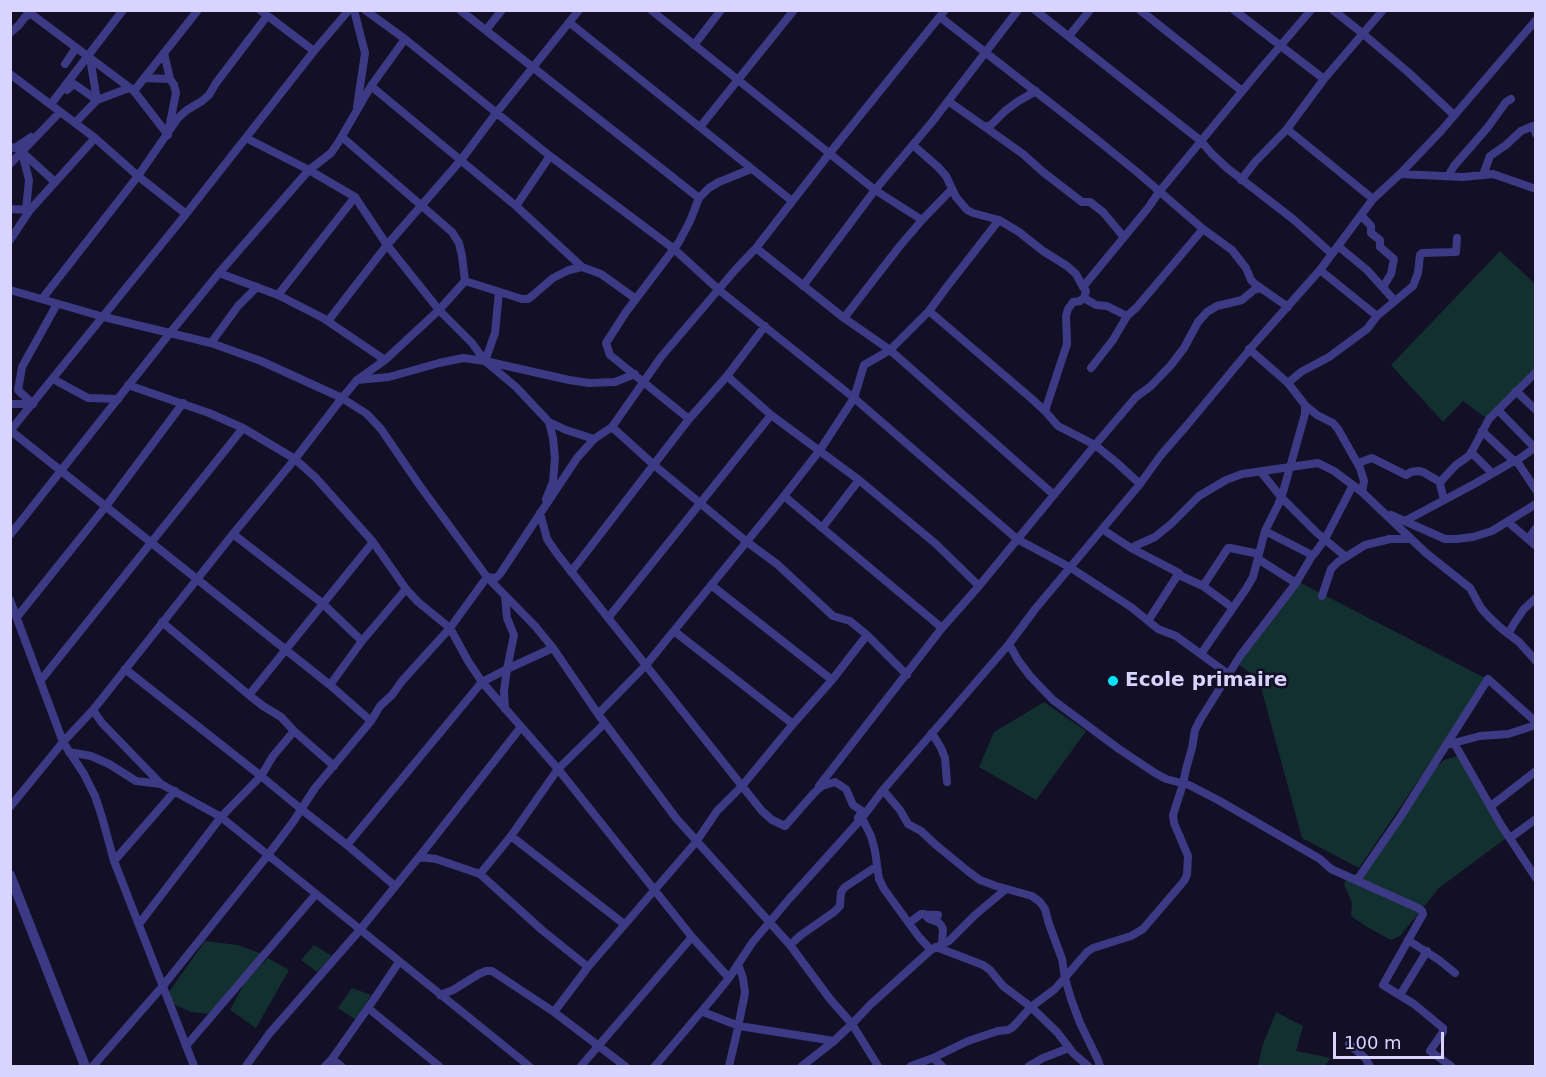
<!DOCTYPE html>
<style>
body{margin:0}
#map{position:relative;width:1546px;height:1077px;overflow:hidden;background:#130f26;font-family:"DejaVu Sans",sans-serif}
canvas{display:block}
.frame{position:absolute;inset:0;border:12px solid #d9d4ff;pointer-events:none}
.scale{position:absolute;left:1333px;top:1032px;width:111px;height:27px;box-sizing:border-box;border:3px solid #d9d4ff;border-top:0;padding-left:8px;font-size:18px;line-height:21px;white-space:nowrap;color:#d9d4ff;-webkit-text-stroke:4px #130f26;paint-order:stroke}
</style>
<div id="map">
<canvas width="1546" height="1077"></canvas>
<div class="frame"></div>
<div class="scale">100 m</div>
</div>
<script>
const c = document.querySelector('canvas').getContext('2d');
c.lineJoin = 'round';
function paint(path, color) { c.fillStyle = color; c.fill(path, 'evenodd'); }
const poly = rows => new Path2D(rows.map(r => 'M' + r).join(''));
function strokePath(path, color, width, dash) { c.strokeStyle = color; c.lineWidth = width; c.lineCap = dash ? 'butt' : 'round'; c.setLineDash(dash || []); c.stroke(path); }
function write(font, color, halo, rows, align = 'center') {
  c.font = font + ' "DejaVu Sans",sans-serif'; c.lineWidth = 5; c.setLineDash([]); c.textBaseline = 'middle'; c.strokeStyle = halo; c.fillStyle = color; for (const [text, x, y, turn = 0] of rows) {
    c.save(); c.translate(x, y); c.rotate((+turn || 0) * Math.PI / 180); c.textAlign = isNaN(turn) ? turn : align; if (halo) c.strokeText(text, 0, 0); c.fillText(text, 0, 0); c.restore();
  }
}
const green = poly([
 [1500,251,1535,284,1535,369,1486,418,1463,401,1443,422,1391,365],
 [1299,582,1487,679,1359,868,1302,838,1259,680,1237,663],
 [1044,702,1086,731,1036,800,979,767,994,732],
 [1459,756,1509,836,1439,888,1400,936,1391,940,1367,927,1351,916,1352,903,1344,884,1349,874,1355,874,1362,878,1435,768,1444,760],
 [205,941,238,945,262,954,209,1014,191,1012,175,1005,166,996],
 [314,945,332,956,317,972,301,960],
 [268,958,289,970,256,1028,230,1010,245,982],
 [352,988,371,995,356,1020,338,1008],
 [1276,1012,1303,1026,1296,1051,1331,1058,1325,1066,1258,1066,1262,1047]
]);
const minor = poly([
 [26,10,134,91,168,135],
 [260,10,314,51],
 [354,10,365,53,357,107],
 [365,10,405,39,550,156,674,249,719,290,854,398,1017,539,1071,568,1131,607,1158,629,1176,636,1228,674],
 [460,10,699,198],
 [651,10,875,190,922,220],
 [1035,10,1201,141,1211,153,1227,168,1293,219,1332,254],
 [1140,10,1242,91],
 [1234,10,1324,79],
 [1333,10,1362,33,1408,72,1454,115],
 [940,17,1090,134,1137,172,1203,229,1232,250,1246,268,1251,280,1255,284,1288,307],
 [570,23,792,201],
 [486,30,502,10],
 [10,33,19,25,25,17,31,14],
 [1069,36,1090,10],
 [694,45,721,10],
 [164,53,170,79],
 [65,64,76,48],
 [10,74,95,138,138,176,186,214],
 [144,78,170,79,174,85,176,93,169,128],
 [371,86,516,206,582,267,601,274,636,299],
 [67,90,74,84,97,100,129,88],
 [134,91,198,10],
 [948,101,985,127,991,125,1005,111,1017,102,1036,91],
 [51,104,123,10],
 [75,123,97,100,90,58],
 [700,127,794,10],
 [985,127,1023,154,1043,172,1082,202,1090,202,1103,212,1123,236],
 [1287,129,1373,199],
 [342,137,452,232,459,243,462,256,465,281,522,299,528,299,532,296,553,278,569,270,582,267],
 [246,138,309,170,355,197,387,245,439,310,472,343,485,361,569,380,589,383,615,382,635,374],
 [913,145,938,167,946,176,956,197,967,210,973,213,999,220,1019,232,1043,251,1067,266,1076,274,1083,287],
 [10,147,15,148,31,137],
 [10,164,60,112],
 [1400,174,1463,177,1493,174,1536,189],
 [1483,175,1490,156,1506,145,1521,131,1533,126,1536,134],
 [1448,176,1454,166,1488,127,1506,102,1511,99],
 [1241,180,1255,162,1287,129,1324,79,1383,10],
 [516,206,550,156],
 [10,209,30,210],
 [26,210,29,180,22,152,55,182],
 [1361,215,1371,226,1371,233,1380,240,1380,247,1394,259,1391,274,1383,287],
 [10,240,30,210,95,138],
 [1338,246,1367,270,1395,301],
 [756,248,844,318,890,350,1054,495],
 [1320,270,1377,316],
 [219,273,278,295,323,318,385,360],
 [803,286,875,190,932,122,1018,10],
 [10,290,104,317,211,343,261,361,342,398,367,414,381,429,420,486,487,577,535,626,553,648,598,714,676,818,790,945,830,999,852,1024,878,1066],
 [278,295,355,197],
 [1084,298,1096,305,1107,306,1127,316],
 [42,299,138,176,178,118,187,110,202,101,209,95,216,83,267,16],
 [929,311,1032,399,1045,411,1058,426,1095,445,1116,462,1140,484],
 [844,318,899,247,922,220,952,189],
 [328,321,387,245,461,160,497,112,579,10],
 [211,343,238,306,257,287],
 [485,361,495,333,499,292],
 [1091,368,1113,340,1127,316,1137,307,1203,229],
 [727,376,771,415,859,480,936,544,979,586],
 [53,379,88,398,118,399],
 [357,380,389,377,439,363,463,358,485,361,516,387,549,422,553,438,555,458,553,482,546,499],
 [1288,383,1301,372,1329,357,1367,329,1377,316,1413,286,1418,273,1420,255,1422,253,1455,252,1456,252,1457,238],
 [128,385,209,413,243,428,295,459,316,478,373,542,406,589,418,602,450,628,468,661,482,682,558,769,692,937,729,978],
 [1516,391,1536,410],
 [10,404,33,404],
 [33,404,18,390,22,367,57,304],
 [1305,405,1317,415,1333,423,1338,429,1360,468,1364,481,1362,492],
 [1498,410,1535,448],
 [1045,411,1067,344,1066,316,1068,309,1073,302,1080,301,1084,298,1086,291,1083,287,1148,208,1159,192,1258,72,1311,10],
 [689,419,610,355,606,343,626,312,679,242,690,221,699,198,709,188,719,182,751,169],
 [549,422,566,430,594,439],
 [612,427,654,465,747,542,777,564,833,616,850,621,867,635,907,675],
 [10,431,186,214,314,51,349,10],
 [11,431,330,685,371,721],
 [1482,431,1514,461],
 [1471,452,1492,473],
 [1516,461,1536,447],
 [1358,463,1372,458,1406,475,1411,472,1418,471,1423,472,1440,482],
 [1261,472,1281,497,1316,532,1346,557],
 [784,496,820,450,854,398,864,365,890,350,929,311,946,288,999,220],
 [1444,500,1440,484,1442,480,1456,465,1470,455,1489,419,1536,372],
 [540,513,547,539,558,555,762,811,772,820,785,826,814,793,822,786,835,782,846,789,853,805,862,811,858,818],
 [1391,515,1445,539,1456,539,1473,537,1492,531,1536,504],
 [1405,521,1476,483,1514,461,1518,463,1536,490],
 [1508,522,1536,546],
 [822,528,859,480],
 [1102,529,1131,548,1135,546,1155,537,1171,524,1199,496,1226,480,1242,474,1318,463,1334,471,1362,492,1426,553,1470,588,1481,608,1489,617,1502,629,1519,642,1536,661],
 [1265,531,1312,555],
 [233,534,322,603,362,641],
 [10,535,170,333,219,273,309,170,331,153,338,143,371,86,405,39],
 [1528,539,1536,528],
 [1131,548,1179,573,1148,621],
 [1258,559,1296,583],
 [571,572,689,419,727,376,765,326],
 [1179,575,1203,586,1233,608],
 [711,585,832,680],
 [1203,586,1228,548,1230,548,1259,554],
 [1322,596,1331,569,1338,562,1365,545,1390,539,1411,539],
 [10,600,63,742,84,774,95,796,102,817,114,861,194,1066],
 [17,617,106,506,183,403],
 [608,618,771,415],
 [162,622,249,695,263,706,281,717,294,731,334,766],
 [674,631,793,724],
 [1508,634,1515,622,1524,609,1536,598],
 [1009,644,1018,660,1030,676,1053,700,1119,749,1155,773,1166,779,1189,785,1218,800,1320,859,1331,869,1418,908,1422,911,1423,914,1383,985,1414,1004,1443,1028,1443,1032,1430,1051,1451,1066],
 [1201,654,1246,589,1253,577,1265,531,1278,505,1283,492,1305,414,1305,405,1288,383,1249,349],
 [125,669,261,776,301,809,347,845,395,886],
 [41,680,243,428],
 [330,685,362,641,406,589],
 [249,695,373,542],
 [505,709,504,691,507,669,553,648],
 [93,710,102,723,161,784,221,817,529,1066],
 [598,714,646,665,784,496,942,628],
 [932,733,941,748,945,758,947,782],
 [1454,743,1501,825,1536,878],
 [1450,744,1480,736,1508,734,1536,725],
 [69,752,91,756,109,764,136,781,161,784],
 [819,786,942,628,979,586,1095,445,1136,397,1151,386,1171,365,1184,348,1198,322,1207,312,1217,306,1242,300,1254,290,1261,288],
 [883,790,900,810,908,824,921,831,936,845,969,872,980,880,996,886,1032,896,1040,902,1045,909,1049,924,1062,959,1065,978,1071,999,1080,1023,1098,1060,1100,1066],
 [1491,806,1536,771],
 [10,807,63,742,93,710,233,534,295,459,342,398,357,380,385,360,439,310,465,281],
 [862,818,871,836,875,851,879,879,884,889,919,937,931,950],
 [511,836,624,924],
 [1510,838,1536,819],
 [347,845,482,682,507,669,514,635,507,618,505,596],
 [419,857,436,859,480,874,542,930,588,967],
 [114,861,175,791],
 [480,874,511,836,558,769,605,723],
 [1357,880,1401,816,1488,679,1536,722],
 [924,914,929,919,938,922,941,925,943,929,942,944],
 [909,923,921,914,938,915],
 [139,924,221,817,261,776,273,756,294,731],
 [1408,940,1439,960,1455,973],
 [790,945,801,935,834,912,840,906,841,892,845,887,877,866],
 [936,947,983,965,990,970,1003,986,1031,1007,1057,1032,1073,1053,1088,1066],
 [440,995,453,990,479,974,486,971,492,971,554,1012,625,1066],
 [1400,995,1427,951],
 [368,1008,439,1066],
 [554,1012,588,967,696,842,717,811,742,786,793,724,832,680,867,635],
 [703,1012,739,1026,834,1041],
 [1349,1044,1365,1058,1370,1066],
 [186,1046,316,894],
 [933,1058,942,1066],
 [332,1059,341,1066],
 [93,1066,162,987,268,855,293,822,315,788,371,721,380,706,392,695,402,681,450,628,487,577,496,578,500,574,577,458,594,439,612,427,661,357,736,269,756,248,829,154,945,10],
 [246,1066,269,1034,359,931,419,857,521,727],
 [325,1066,332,1059,368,1008,399,962],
 [581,1066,692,937],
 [655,1066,712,999,729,978,752,943,789,899,862,818,883,790,1009,644,1036,608,1140,484,1161,455,1188,424,1256,342,1320,270,1373,199,1400,174,1441,131,1536,20],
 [729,1066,737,1032,745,993,743,978,738,964],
 [802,1066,834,1041,852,1024,870,1005,923,957,931,950,949,941,975,915,1006,889],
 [911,1066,933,1058,968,1041,998,1031,1008,1030,1013,1027,1031,1007,1055,989,1087,952,1093,948,1131,936,1143,929,1184,881,1187,875,1188,856,1174,823,1173,815,1183,784,1186,769,1192,748,1195,730,1200,720,1240,656,1296,583,1312,556,1315,553,1325,539,1353,485],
 [1029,1066,1043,1058,1069,1048]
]);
const tertiary = poly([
 [10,875,85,1066]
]);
const markers = [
 [1113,681,6,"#00e5ff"]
];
const poiNames = [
 ["Ecole primaire",1125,681]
];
paint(green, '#12302f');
strokePath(minor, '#3d3a85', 8);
strokePath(tertiary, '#3d3a85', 10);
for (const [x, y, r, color] of markers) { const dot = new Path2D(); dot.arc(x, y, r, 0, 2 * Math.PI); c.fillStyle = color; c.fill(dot); strokePath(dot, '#130f26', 2); }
write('bold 20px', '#d9d4ff', '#130f26', poiNames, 'left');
</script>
